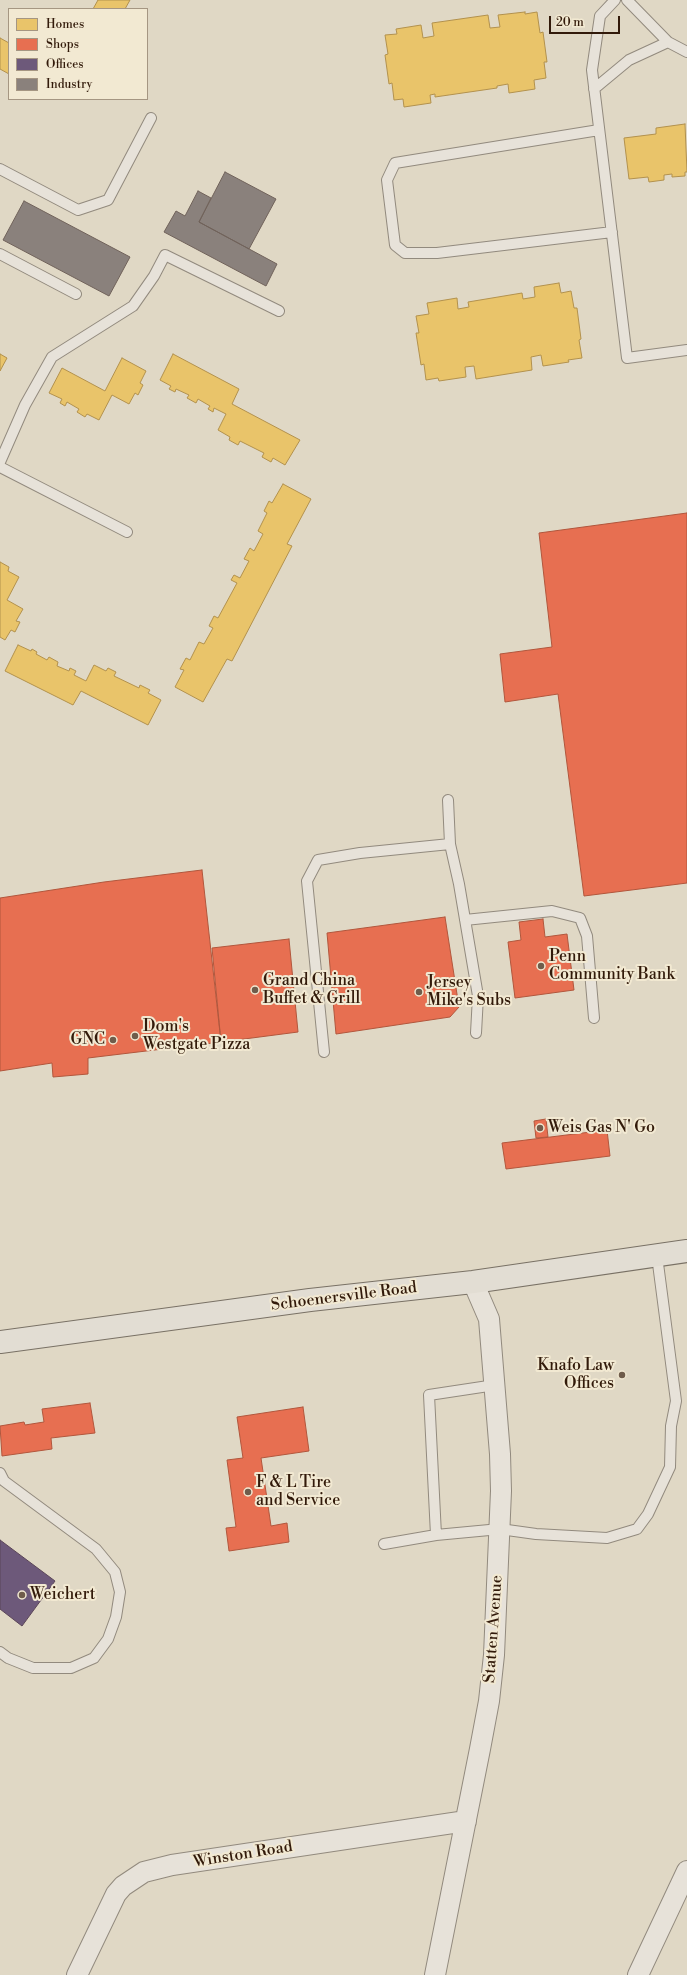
<!DOCTYPE html>
<style>
body{margin:0}
#map{position:relative;width:687px;height:1975px;overflow:hidden;background:#e0d8c5;font-family:"Libre Bodoni",serif}
canvas{display:block}
.legend{position:absolute;left:8px;top:8px;width:140px;height:92px;box-sizing:border-box;background:#f2e9d2;border:1px solid #a59682;margin:0;padding:5px 7px;list-style:none;font-size:12px;color:#321a0a}
.legend li{display:flex;align-items:center;gap:8px;height:20px}
.legend b{width:20px;border:1px solid #a59682}
.scale{position:absolute;left:549px;top:16px;width:71px;height:18px;box-sizing:border-box;border:2px solid #321a0a;border-top:0;padding-left:5px;font-size:12px;line-height:14px;white-space:nowrap;color:#321a0a;-webkit-text-stroke:3px #f2e9d2;paint-order:stroke}
</style>
<div id="map">
<canvas width="687" height="1975"></canvas>
<ul class="legend">
<li><b style="height:11px;background:#e9c46a"></b>Homes</li>
<li><b style="height:11px;background:#e76f51"></b>Shops</li>
<li><b style="height:11px;background:#6d597a"></b>Offices</li>
<li><b style="height:11px;background:#8a817c"></b>Industry</li>
</ul>
<div class="scale">20 m</div>
</div>
<script>
const c = document.querySelector('canvas').getContext('2d');
c.lineJoin = 'round';
function paint(path, color) { c.fillStyle = color; c.fill(path, 'evenodd'); }
const poly = rows => new Path2D(rows.map(r => 'M' + r).join(''));
function strokePath(path, color, width, dash) { c.strokeStyle = color; c.lineWidth = width; c.lineCap = dash ? 'butt' : 'round'; c.setLineDash(dash || []); c.stroke(path); }
function write(font, color, halo, rows, align = 'center') {
  c.font = font + ' "Libre Bodoni",serif'; c.lineWidth = 4; c.setLineDash([]); c.textBaseline = 'middle'; c.strokeStyle = halo; c.fillStyle = color; for (const [text, x, y, turn = 0] of rows) {
    c.save(); c.translate(x, y); c.rotate((+turn || 0) * Math.PI / 180); c.textAlign = isNaN(turn) ? turn : align; if (halo) c.strokeText(text, 0, 0); c.fillText(text, 0, 0); c.restore();
  }
}
const homes = poly([
 [98,0,130,0,125,9,93,9,98,0],
 [525,12,525,14,537,12,540,33,543,32,547,62,544,62,546,78,534,80,535,89,509,93,508,84,497,86,497,88,435,97,435,94,430,95,431,103,404,107,403,99,394,100,392,83,389,84,385,55,388,54,385,35,397,34,396,29,421,25,423,38,434,36,432,23,488,15,490,28,500,27,498,15,525,12],
 [0,38,9,43,9,74,0,69,0,38],
 [685,124,687,172,685,172,685,176,672,177,672,174,664,175,664,180,649,182,648,177,629,179,624,138,656,134,656,128,685,124],
 [559,283,561,293,571,291,574,308,577,308,581,339,579,340,582,358,568,360,569,362,543,366,541,355,531,357,532,370,476,379,474,366,465,367,466,377,439,381,438,378,426,380,424,364,421,365,416,333,419,333,416,316,429,314,427,303,457,298,458,309,469,307,468,302,522,293,523,299,535,297,534,287,559,283],
 [0,354,7,358,0,371,0,354],
 [173,354,239,389,232,404,300,440,285,465,273,458,271,462,262,457,264,453,240,441,238,445,229,440,230,437,218,430,226,414,214,408,213,412,208,409,210,406,198,399,196,403,187,398,189,395,176,389,175,392,169,389,171,386,160,380,173,354],
 [122,358,146,371,140,383,143,385,138,395,135,393,129,404,112,395,99,420,87,414,85,417,77,412,79,409,67,402,65,406,60,403,62,399,49,393,62,368,105,391,122,358],
 [283,484,311,499,287,544,292,546,232,661,227,659,203,702,175,687,184,670,180,669,186,658,190,660,199,642,204,644,213,628,209,626,214,616,218,618,237,583,231,580,234,575,240,578,249,561,244,559,250,548,254,551,263,534,258,531,267,513,264,511,269,501,272,503,283,484],
 [0,562,9,567,8,571,19,577,7,600,23,609,16,621,20,622,15,632,11,630,5,640,0,637,0,562],
 [18,645,31,651,32,649,37,652,36,654,47,660,49,657,58,662,57,666,69,671,70,668,76,671,74,675,86,681,94,665,106,671,108,668,116,672,114,676,139,688,140,685,150,690,148,693,161,700,148,725,81,691,73,705,5,671,18,645]
]);
const shops = poly([
 [687,513,687,883,584,896,558,694,505,702,500,654,552,647,539,533,687,513],
 [202,870,221,1042,88,1058,88,1074,53,1077,52,1063,0,1071,0,898,104,882,202,870],
 [445,917,459,1007,450,1017,336,1034,327,933,445,917],
 [543,919,545,937,567,934,574,990,515,998,508,942,521,940,519,922,543,919],
 [289,939,298,1032,221,1042,212,948,289,939],
 [546,1119,548,1137,536,1138,534,1121,546,1119],
 [607,1130,610,1156,506,1169,502,1143,607,1130],
 [90,1403,95,1433,51,1438,52,1449,2,1456,0,1426,24,1422,25,1425,44,1422,42,1409,90,1403],
 [303,1407,309,1451,261,1458,271,1526,287,1523,289,1542,229,1551,226,1528,236,1527,227,1460,243,1458,237,1417,303,1407]
]);
const offices = poly([
 [0,1540,55,1581,22,1626,0,1609,0,1540]
]);
const industry = poly([
 [225,172,276,199,249,249,199,222,225,172],
 [198,191,211,198,199,222,277,264,266,286,164,232,176,211,185,216,198,191],
 [24,201,130,257,109,296,3,240,24,201]
]);
const lane = poly([
 [615,0,600,16,592,70,627,358,687,350],
 [627,0,668,42,687,52],
 [594,89,629,60,668,42],
 [599,130,395,163,387,180,395,245,405,253,437,253,612,232],
 [0,169,78,210,108,200,151,118],
 [0,254,76,294],
 [0,462,25,405,52,357,133,306,154,276,165,255,279,311],
 [0,467,127,532],
 [448,800,450,844,459,884,478,996,476,1033],
 [465,920,552,911,580,918,587,936,594,1018],
 [324,1052,307,881,318,860,360,853,450,844],
 [495,1385,429,1395,436,1535,500,1529,536,1534,607,1538,637,1529,648,1514,670,1467,671,1426,676,1401,657,1256],
 [0,1473,4,1481,96,1549,115,1572,120,1592,116,1617,108,1639,94,1658,71,1668,33,1668,8,1658,0,1652],
 [384,1544,436,1535]
]);
const street = poly([
 [77,1975,116,1894,123,1886,144,1872,172,1865,466,1821],
 [435,1975,480,1749,489,1701,494,1655,501,1491,500,1454,489,1319,473,1282],
 [638,1975,687,1871]
]);
const primary = poly([
 [0,1342,310,1300,473,1282,687,1251]
]);
const markers = [
 [541,966,4,"#6f5c4b"],
 [255,990,4,"#6f5c4b"],
 [419,992,4,"#6f5c4b"],
 [135,1036,4,"#6f5c4b"],
 [113,1040,4,"#6f5c4b"],
 [540,1128,4,"#6f5c4b"],
 [622,1375,4,"#6f5c4b"],
 [248,1492,4,"#6f5c4b"],
 [22,1595,4,"#6f5c4b"]
];
const poiNames = [
 ["Penn",549,957],
 ["Community Bank",549,975],
 ["Grand China",263,981],
 ["Buffet & Grill",263,999],
 ["Jersey",427,983],
 ["Mike's Subs",427,1001],
 ["Dom's",143,1027],
 ["Westgate Pizza",143,1045],
 ["GNC",105,1040,"right"],
 ["Weis Gas N' Go",548,1128],
 ["Knafo Law",614,1366,"right"],
 ["Offices",614,1384,"right"],
 ["F & L Tire",256,1483],
 ["and Service",256,1501],
 ["Weichert",30,1595]
];
const streetNames = [
 ["Schoenersville Road",344,1297,-7],
 ["Statten Avenue",494,1629,-86],
 ["Winston Road",243,1855,-9]
];
paint(homes, '#e9c46a');
strokePath(homes, '#b2914d', 1);
paint(shops, '#e76f51');
strokePath(shops, '#b1563c', 1);
paint(offices, '#6d597a');
strokePath(offices, '#5b4658', 1);
paint(industry, '#8a817c');
strokePath(industry, '#70625a', 1);
strokePath(lane, '#928a7e', 12);
strokePath(street, '#928a7e', 22);
strokePath(primary, '#797165', 24);
strokePath(lane, '#e7e2d9', 10);
strokePath(street, '#e7e2d9', 20);
strokePath(primary, '#e2ddd3', 22);
for (const [x, y, r, color] of markers) { const dot = new Path2D(); dot.arc(x, y, r, 0, 2 * Math.PI); c.fillStyle = color; c.fill(dot); strokePath(dot, '#f2e9d2', 1.5); }
write('16px', '#321a0a', '#f2e9d2', poiNames, 'left');
write('16px', '#321a0a', '#f2e9d2', streetNames);
</script>
